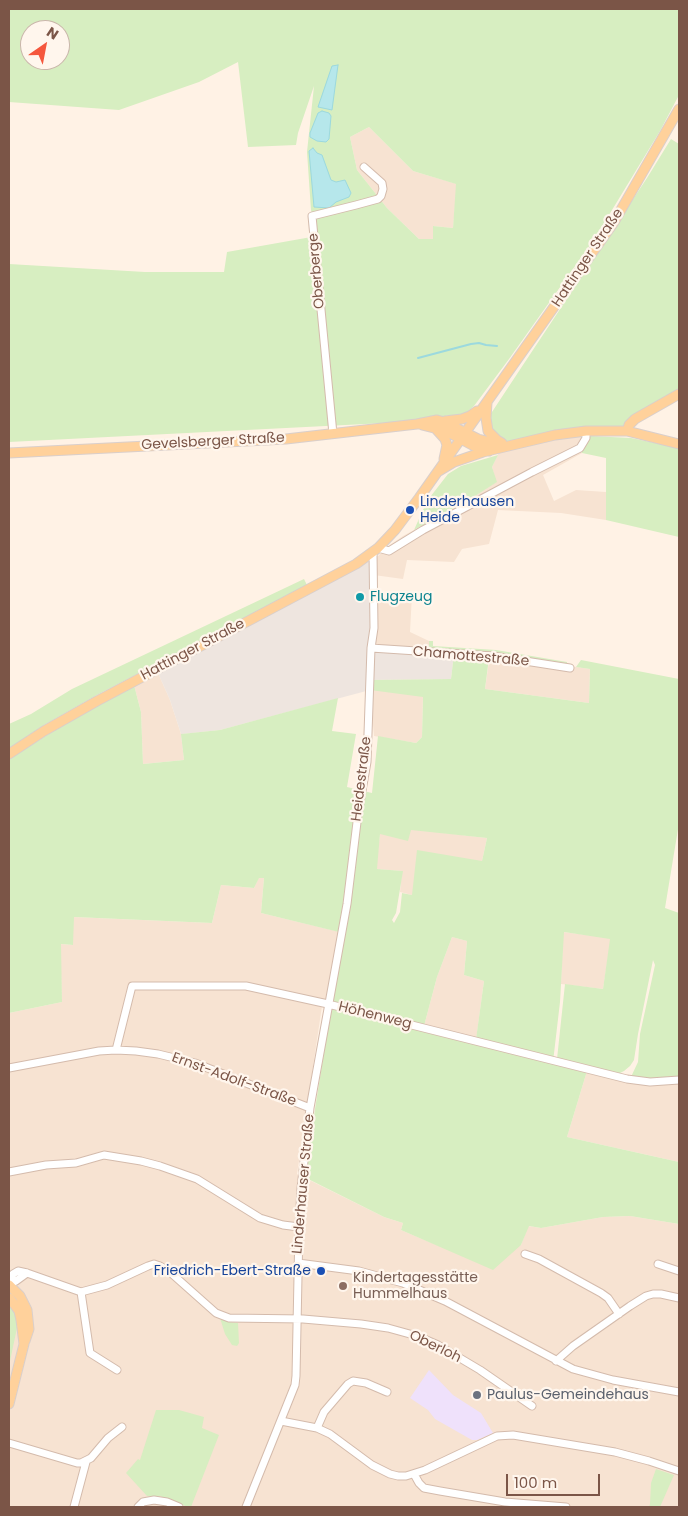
<!DOCTYPE html>
<meta charset="utf-8">
<style>
body{margin:0}
#map{position:relative;width:688px;height:1516px;overflow:hidden;background:#fff2e5;font-family:Poppins,sans-serif}
canvas{display:block}
.frame{position:absolute;inset:0;border:10px solid #7b5547;pointer-events:none}
.north{position:absolute;left:20px;top:20px;width:50px;height:50px;box-sizing:border-box;background:#fff6ed;border:1px solid #cab6ab;border-radius:50%;rotate:33deg;font-size:14px;font-weight:700;line-height:20px;text-align:center;color:#7b5547}
.north::after{content:'';display:block;margin:auto;width:18px;height:22px;background:#f5573d;clip-path:polygon(50% 0,100% 100%,50% 72%,0 100%)}
.scale{position:absolute;left:506px;top:1474px;width:94px;height:22px;box-sizing:border-box;border:2px solid #7b5547;border-top:0;padding-left:6px;font-size:15px;line-height:18px;white-space:nowrap;color:#7b5547;-webkit-text-stroke:4px #fff6ed;paint-order:stroke}
</style>
<div id="map">
<canvas width="688" height="1516"></canvas>
<div class="frame"></div>
<div class="north">N</div>
<div class="scale">100 m</div>
</div>
<script>
const c = document.querySelector('canvas').getContext('2d');
c.lineJoin = 'round';
function paint(path, color) { c.fillStyle = color; c.fill(path, 'evenodd'); }
const poly = rows => new Path2D(rows.map(r => 'M' + r).join(''));
function strokePath(path, color, width, dash) { c.strokeStyle = color; c.lineWidth = width; c.lineCap = dash ? 'butt' : 'round'; c.setLineDash(dash || []); c.stroke(path); }
function write(font, color, halo, rows, align = 'center') {
  c.font = font + ' Poppins,sans-serif'; c.lineWidth = 4.5; c.setLineDash([]); c.textBaseline = 'middle'; c.strokeStyle = halo; c.fillStyle = color; for (const [text, x, y, turn = 0] of rows) {
    c.save(); c.translate(x, y); c.rotate((+turn || 0) * Math.PI / 180); c.textAlign = isNaN(turn) ? turn : align; if (halo) c.strokeText(text, 0, 0); c.fillText(text, 0, 0); c.restore();
  }
}
const residential = poly([
 [369,127,413,171,457,184,453,228,433,226,433,239,419,239,387,208,357,170,350,137],
 [585,435,581,447,582,453,543,475,554,501,576,490,606,492,606,520,561,513,498,510,489,544,462,549,454,562,407,560,403,579,374,575,373,559,378,556,387,547,403,536,472,498,496,482,492,467,499,452,558,438],
 [374,593,412,594,410,632,429,641,429,652,371,648],
 [490,654,590,669,589,703,485,689],
 [158,673,170,700,181,734,184,760,143,764,141,712,134,685],
 [370,690,402,690,423,696,422,737,416,743,374,736],
 [410,829,487,838,482,861,412,895,400,892,402,871,376,869,380,834],
 [259,877,264,878,261,913,340,932,327,999,322,1006,297,1174,384,1217,403,1223,401,1230,439,1246,521,1245,528,1226,541,1228,603,1217,630,1216,679,1224,679,1507,9,1507,9,1013,62,1002,60,944,73,945,73,917,212,923,221,885,254,888],
 [563,932,611,938,603,989,561,984],
 [452,937,467,941,464,975,484,981,476,1040,424,1026,437,977],
 [587,1071,648,1079,679,1076,679,1162,567,1137]
]);
const industrial = poly([
 [369,559,373,559,371,648,454,654,451,679,371,680,370,690,220,730,182,734,184,760,181,734,170,700,158,673]
]);
const education = poly([
 [429,1370,453,1395,481,1413,493,1433,477,1440,472,1440,435,1419,428,1410,410,1398]
]);
const green = poly([
 [9,9,679,9,679,95,660,131,595,238,509,359,474,406,467,412,462,414,385,423,9,442,9,264,145,272,224,272,227,252,317,236,311,210,307,152,314,86,298,133,296,145,248,147,238,62,199,82,119,110,9,102],
 [30,30,60,30,60,60,30,60],
 [369,127,413,171,456,184,453,228,433,226,433,239,419,239,387,208,357,170,350,137],
 [671,139,679,144,679,391,630,419,622,427,584,427,525,439,508,442,500,439,490,427,490,415,521,368,647,178],
 [590,436,631,438,679,448,679,537,606,520,606,458,582,453,581,449],
 [498,455,492,467,497,482,472,498,414,530,427,501,448,474,461,466],
 [304,579,307,585,97,695,44,725,9,749,9,724,31,714,72,689],
 [429,641,433,641,433,646,496,650,567,662,567,665,429,650],
 [454,654,489,658,485,689,589,703,590,669,576,667,581,660,679,679,679,823,665,908,679,913,679,1076,648,1079,630,1079,638,1062,640,1034,655,965,653,960,638,1034,634,1060,630,1066,624,1071,620,1073,607,1072,557,1059,565,984,603,989,610,939,564,932,560,1002,553,1062,587,1071,567,1137,679,1162,679,1224,630,1216,603,1217,541,1228,529,1226,521,1245,493,1270,401,1230,403,1223,384,1217,306,1178,315,1109,343,933,261,913,264,878,259,878,254,888,221,885,212,923,74,917,73,945,61,944,62,1002,9,1013,9,759,68,722,134,685,141,712,143,764,184,760,181,734,220,730,338,698,332,731,356,734,347,787,372,793,378,736,416,743,422,737,423,697,370,690,370,680,451,679],
 [411,830,487,838,482,861,417,850,412,895,402,893,400,912,394,923,392,920,396,913,403,871,377,869,380,834,408,841],
 [452,937,467,941,464,975,484,981,476,1039,424,1026,437,977],
 [9,1304,13,1309,17,1318,17,1328,9,1366],
 [220,1318,229,1322,238,1323,239,1343,237,1346,232,1345,225,1334],
 [156,1410,179,1410,204,1417,202,1428,219,1435,191,1507,188,1507,160,1496,147,1496,126,1473,138,1459,140,1460],
 [656,1469,674,1475,660,1507,649,1507,650,1504,651,1483]
]);
const water = poly([
 [338,65,332,110,318,107,332,66,338,65],
 [322,111,329,113,331,116,329,139,326,142,317,141,310,137,310,133,318,113,322,111],
 [313,148,317,153,322,155,331,180,336,182,345,180,351,193,349,197,336,202,329,208,314,207,309,151,313,148]
]);
const stream = poly([
 [418,358,471,344,479,343,486,345,497,346]
]);
const minor = poly([
 [333,434,312,216,356,205,378,199,381,196,383,189,382,183,364,167],
 [378,548,389,551,423,530,532,472,580,448,586,438,586,431],
 [371,648,493,656,570,668],
 [116,1050,132,986,246,986,328,1004,627,1079,650,1082,679,1080],
 [9,1068,99,1051,116,1050,136,1051,158,1054,195,1063,310,1108],
 [9,1172,46,1165,76,1163,104,1155,141,1161,160,1166,197,1179,260,1218,283,1225,299,1227],
 [525,1254,539,1259,601,1293,608,1298,619,1314],
 [298,1263,359,1271,403,1283,445,1301,573,1369,613,1380,679,1392],
 [658,1264,679,1271],
 [9,1283,13,1274,18,1271,27,1273,81,1292,107,1285,148,1266,154,1264,160,1266,171,1273,216,1313,229,1318,303,1319,361,1324,388,1328,417,1336,438,1345,480,1370,532,1406],
 [9,1284,16,1281,27,1273],
 [81,1292,90,1353,117,1370],
 [556,1361,573,1346,630,1306,646,1296,653,1294,661,1294,679,1298],
 [281,1421,317,1428,330,1434,372,1465,390,1474,398,1476,406,1476,425,1470,497,1436,513,1435,615,1452,649,1461,679,1471],
 [317,1428,324,1412,348,1384,353,1381,366,1383,387,1392],
 [9,1443,77,1463,81,1463,91,1458,108,1438,122,1427],
 [414,1474,419,1483,424,1488,440,1491,505,1502,566,1507],
 [74,1507,86,1462],
 [138,1507,143,1502,154,1500,167,1502,179,1507],
 [246,1507,295,1385,296,1376,299,1227,301,1188,310,1108,347,904,358,814,367,762,371,648,374,628,373,552]
]);
const major = poly([
 [487,403,486,418,488,431,497,440,502,443],
 [445,421,462,419,470,416,477,411],
 [422,425,446,431,474,446,489,451],
 [436,429,445,439,447,445,444,459],
 [627,431,629,425,635,419,679,394],
 [9,453,286,439,417,424,437,420,451,424,458,429,478,439,506,446],
 [439,471,454,462,483,452,555,435,586,431,627,431,679,444],
 [9,754,44,731,97,701,356,564,378,548,395,530,419,498,614,222,679,109],
 [9,1285,20,1296,27,1310,29,1329,25,1341],
 [9,1298,14,1304,19,1311,21,1320,24,1344,9,1404]
]);
const markers = [
 [410,510,5,"#1a4fb4"],
 [360,597,5,"#0f9aa8"],
 [321,1271,5,"#1a4fb4"],
 [343,1286,5,"#8d6e63"],
 [477,1395,5,"#6b7280"]
];
const streetNames = [
 ["Hattinger Straße",588,258,-56],
 ["Oberberge",317,271,-95],
 ["Gevelsberger Straße",213,442,-3],
 ["Hattinger Straße",193,650,-28],
 ["Chamottestraße",471,657,5],
 ["Heidestraße",362,779,-83],
 ["Höhenweg",375,1016,14],
 ["Ernst-Adolf-Straße",234,1080,20],
 ["Linderhauser Straße",304,1184,-85],
 ["Oberloh",435,1347,26]
];
const transitNames = [
 ["Linderhausen",420,502],
 ["Heide",420,518],
 ["Friedrich-Ebert-Straße",311,1271,"right"]
];
const cultureNames = [
 ["Flugzeug",370,597]
];
const educationNames = [
 ["Kindertagesstätte",353,1278],
 ["Hummelhaus",353,1294]
];
const worshipNames = [
 ["Paulus-Gemeindehaus",487,1395]
];
paint(residential, '#f7e3d2');
paint(industrial, '#eee5df');
paint(education, '#efe1fb');
paint(green, '#d7eec1');
paint(water, '#b6e7eb');
strokePath(water, '#9cd9de', 1);
strokePath(stream, '#9cd9de', 2);
strokePath(minor, '#d4bbac', 9);
strokePath(major, '#dacfcb', 11);
strokePath(minor, '#fff', 7);
strokePath(major, '#ffd19b', 9);
for (const [x, y, r, color] of markers) { const dot = new Path2D(); dot.arc(x, y, r, 0, 2 * Math.PI); c.fillStyle = color; c.fill(dot); strokePath(dot, '#fff6ed', 2); }
write('14px', '#7b5547', '#fff6ed', streetNames);
write('14px', '#164399', '#fff6ed', transitNames, 'left');
write('14px', '#0d838f', '#fff6ed', cultureNames, 'left');
write('14px', '#785e54', '#fff6ed', educationNames, 'left');
write('14px', '#5b616d', '#fff6ed', worshipNames, 'left');
</script>
